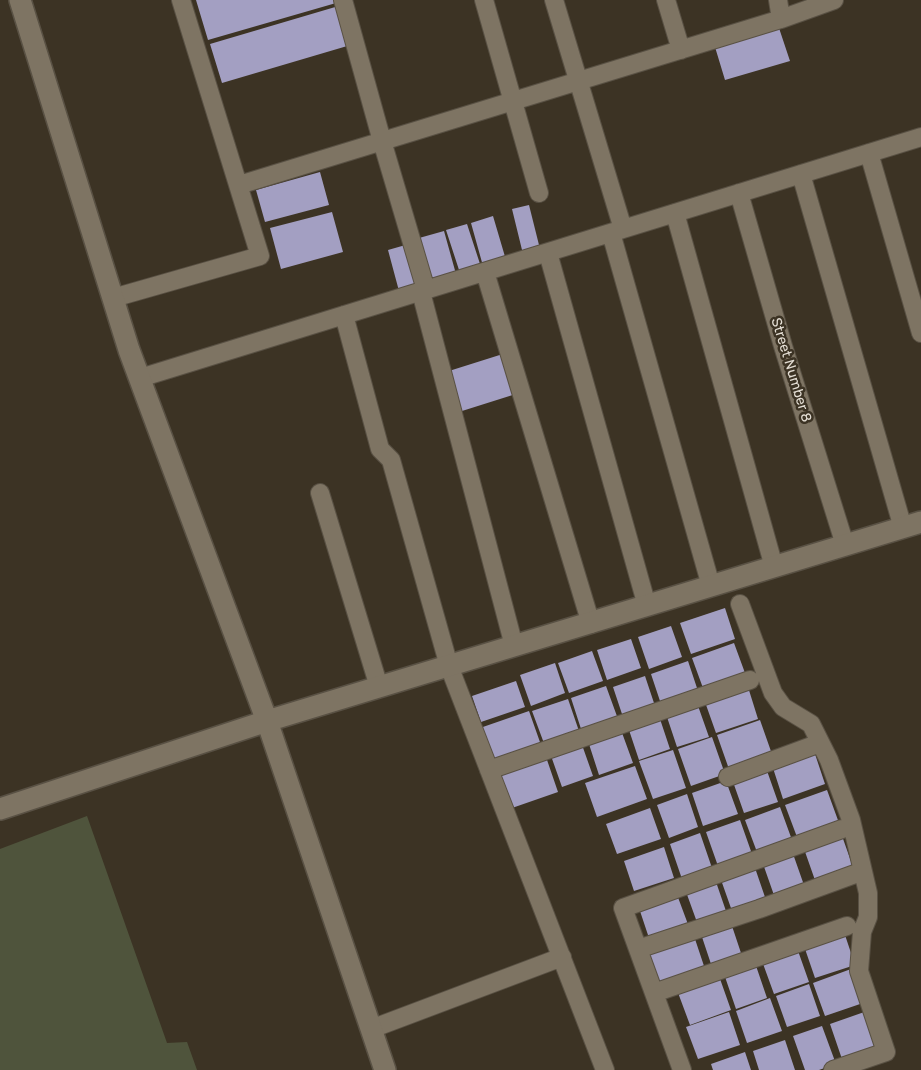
<!DOCTYPE html>
<style>
body{margin:0}
canvas{display:block;background:#3c3324}
</style>
<canvas width="921" height="1070"></canvas>
<script>
const c = document.querySelector('canvas').getContext('2d');
c.lineJoin = 'round';
function paint(path, color) { c.fillStyle = color; c.fill(path, 'evenodd'); }
const poly = rows => new Path2D(rows.map(r => 'M' + r).join(''));
function strokePath(path, color, width, dash) { c.strokeStyle = color; c.lineWidth = width; c.lineCap = dash ? 'butt' : 'round'; c.setLineDash(dash || []); c.stroke(path); }
function write(font, color, halo, rows, align = 'center') {
  c.font = font + ' Rubik,sans-serif'; c.lineWidth = 5; c.setLineDash([]); c.textBaseline = 'middle'; c.strokeStyle = halo; c.fillStyle = color; for (const [text, x, y, turn = 0] of rows) {
    c.save(); c.translate(x, y); c.rotate((+turn || 0) * Math.PI / 180); c.textAlign = isNaN(turn) ? turn : align; if (halo) c.strokeText(text, 0, 0); c.fillText(text, 0, 0); c.restore();
  }
}
const green = poly([
 [87,816,167,1043,187,1042,197,1070,0,1070,0,849]
]);
const building = poly([
 [196,0,342,0,343,1,208,40],
 [342,5,354,44,222,83,210,44],
 [779,28,790,61,725,80,715,47],
 [320,172,329,205,265,222,256,190],
 [529,205,540,249,523,254,512,209],
 [332,212,343,252,281,269,270,228],
 [493,216,506,260,483,266,471,223],
 [467,224,481,267,460,273,446,230],
 [444,231,456,274,425,283,412,240],
 [409,244,421,285,399,291,388,250],
 [506,353,519,393,462,411,449,371],
 [725,608,735,639,691,654,680,623],
 [671,626,682,657,649,669,638,637],
 [631,639,641,668,607,680,597,650],
 [734,643,745,673,703,688,692,658],
 [592,651,603,681,569,693,558,663],
 [688,661,699,694,662,707,651,674],
 [555,663,565,693,531,706,520,675],
 [645,676,655,706,623,717,613,687],
 [516,681,525,707,481,722,472,696],
 [606,686,618,719,582,732,571,698],
 [748,687,758,719,716,733,705,702],
 [568,699,580,734,545,746,532,711],
 [697,703,709,737,677,747,666,714],
 [529,711,541,745,492,762,480,728],
 [659,716,670,749,639,760,628,727],
 [760,720,773,757,730,772,717,735],
 [621,730,633,763,599,775,588,741],
 [712,737,725,774,691,786,678,749],
 [581,742,593,776,562,787,550,753],
 [673,750,686,788,653,799,639,761],
 [814,751,825,784,783,799,772,765],
 [546,757,558,792,512,808,500,773],
 [635,766,647,799,597,817,585,783],
 [766,768,778,802,744,813,732,779],
 [726,781,738,814,703,826,692,793],
 [827,790,839,823,797,837,785,805],
 [687,794,698,827,669,838,657,805],
 [780,807,792,840,757,852,745,820],
 [650,808,661,839,617,854,606,824],
 [740,820,752,854,718,866,706,832],
 [700,833,712,868,682,879,670,844],
 [841,833,854,870,816,883,803,846],
 [664,847,674,878,634,891,624,861],
 [792,851,805,888,775,898,762,861],
 [754,865,766,900,732,911,720,877],
 [715,879,727,914,698,925,685,889],
 [676,892,689,927,650,941,638,905],
 [731,923,742,956,712,967,701,934],
 [844,932,855,965,815,978,804,946],
 [694,936,705,969,657,986,646,953],
 [797,948,809,982,774,994,762,961],
 [754,960,767,998,736,1009,723,971],
 [851,969,863,1003,825,1016,813,983],
 [719,976,731,1010,690,1025,677,990],
 [809,984,820,1016,787,1027,776,996],
 [770,998,782,1031,747,1043,736,1011],
 [870,1010,883,1048,843,1062,830,1024],
 [729,1012,740,1045,698,1059,686,1027],
 [822,1026,836,1064,819,1070,805,1070,793,1036],
 [785,1040,795,1070,759,1070,753,1051],
 [745,1052,751,1070,713,1070,711,1064]
]);
const minor = poly([
 [343,0,382,141,426,290],
 [484,0,539,193],
 [554,0,623,229],
 [666,0,681,50],
 [778,0,781,19],
 [869,153,921,333],
 [801,174,903,528],
 [239,185,781,19,834,0],
 [739,193,783,346,845,545],
 [675,213,774,567],
 [611,233,711,586],
 [548,253,647,606],
 [485,272,591,624],
 [421,292,514,646],
 [113,298,260,256,181,0],
 [344,315,380,449,391,460,449,666,605,1070],
 [140,378,921,137],
 [320,493,379,687],
 [740,604,773,693,783,707,811,724,829,760,851,820,868,893,868,917,862,932,859,971,886,1052,833,1070],
 [489,770,750,680],
 [728,777,820,743],
 [638,949,759,909,855,874],
 [654,993,847,926],
 [371,1029,562,957],
 [682,1070,623,908,842,829]
]);
const tertiary = poly([
 [20,0,129,350,267,721,385,1070],
 [0,809,267,721,921,522]
]);
const streetNames = [
 ["Street Number 8",791,370,73]
];
paint(green, '#4f543c');
paint(building, '#a39fc2');
strokePath(minor, '#595144', 20);
strokePath(tertiary, '#595144', 24);
strokePath(minor, '#7e7463', 18);
strokePath(tertiary, '#7e7463', 21);
write('14px', '#e4ded4', '#3c3324', streetNames);
</script>
